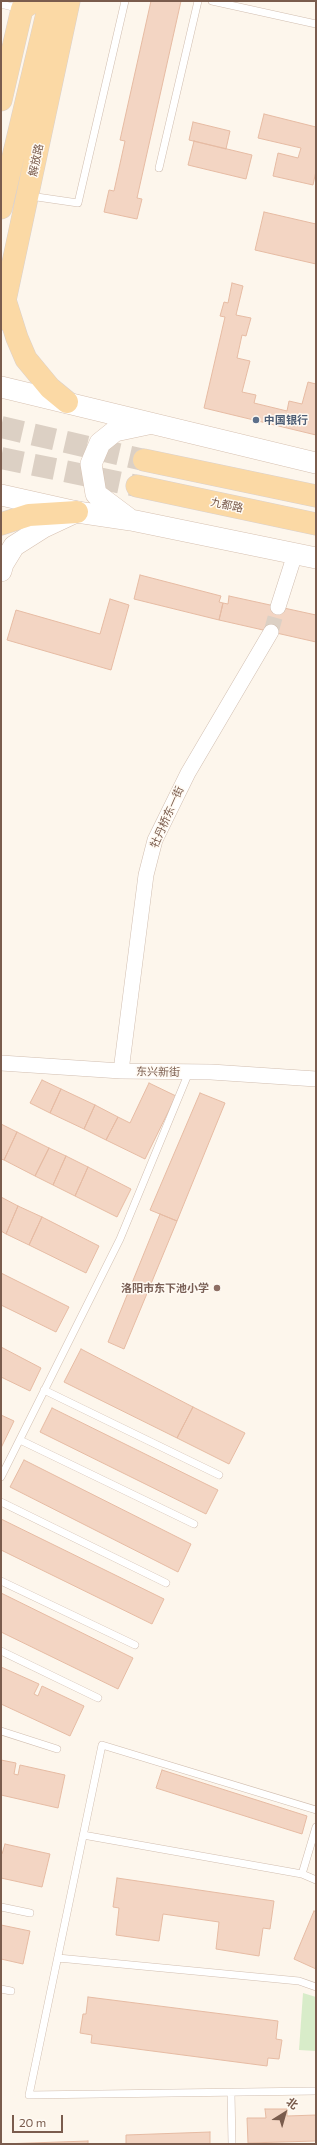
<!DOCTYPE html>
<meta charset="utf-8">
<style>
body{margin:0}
#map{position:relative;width:317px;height:2145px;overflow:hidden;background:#fdf6ec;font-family:Commissioner,"Noto Sans SC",sans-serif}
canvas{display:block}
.frame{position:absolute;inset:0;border:2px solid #7a5c4d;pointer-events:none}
.north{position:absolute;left:265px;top:2093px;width:40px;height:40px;-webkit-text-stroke:3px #fffaf3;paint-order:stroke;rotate:37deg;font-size:11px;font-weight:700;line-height:16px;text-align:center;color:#7a5c4d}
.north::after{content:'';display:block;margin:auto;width:14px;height:18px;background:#7a5c4d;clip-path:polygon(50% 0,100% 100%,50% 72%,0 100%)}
.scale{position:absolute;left:12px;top:2115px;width:51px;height:18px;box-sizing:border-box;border:2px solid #7a5c4d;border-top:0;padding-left:5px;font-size:12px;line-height:14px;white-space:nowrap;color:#7a5c4d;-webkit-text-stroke:3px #fffaf3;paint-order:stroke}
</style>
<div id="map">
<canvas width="317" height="2145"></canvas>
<div class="frame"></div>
<div class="north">北</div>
<div class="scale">20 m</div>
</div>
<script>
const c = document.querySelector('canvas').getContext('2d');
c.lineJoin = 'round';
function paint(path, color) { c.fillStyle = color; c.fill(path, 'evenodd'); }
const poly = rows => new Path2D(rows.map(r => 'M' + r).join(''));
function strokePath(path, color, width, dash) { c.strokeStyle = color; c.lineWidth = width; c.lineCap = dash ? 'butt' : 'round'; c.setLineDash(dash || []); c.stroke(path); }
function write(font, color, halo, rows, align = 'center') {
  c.font = font + ' Commissioner,"Noto Sans SC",sans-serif'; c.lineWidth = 3; c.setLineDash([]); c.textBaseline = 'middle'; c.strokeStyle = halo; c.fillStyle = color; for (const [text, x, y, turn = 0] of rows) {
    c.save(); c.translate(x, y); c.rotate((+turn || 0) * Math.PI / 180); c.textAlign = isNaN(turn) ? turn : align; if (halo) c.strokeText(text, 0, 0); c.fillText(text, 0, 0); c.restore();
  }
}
const green = poly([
 [303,1993,316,1997,316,2051,299,2050]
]);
const building = poly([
 [151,1,181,1,137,198,142,199,137,219,104,212,109,190,114,191,125,141,120,140,151,1],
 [264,114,316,127,316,171,313,185,273,176,278,153,298,158,301,148,258,138,264,114],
 [193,122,230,131,226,149,189,140,193,122],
 [194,141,252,155,246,179,188,165,194,141],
 [264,212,316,224,316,264,255,250,264,212],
 [232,283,243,286,236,315,251,318,246,336,242,335,237,358,250,361,242,392,256,395,254,403,287,411,289,401,302,404,308,382,316,384,316,435,204,408,225,317,220,316,224,302,228,303,232,283],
 [140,575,221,596,219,602,223,603,219,620,134,599,140,575],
 [229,596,316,615,316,642,219,620,223,603,228,604,229,596],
 [110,599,129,605,111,670,7,640,16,610,100,634,110,599],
 [42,1080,61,1089,50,1113,30,1103,42,1080],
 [149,1083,176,1096,145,1159,106,1140,118,1117,130,1123,149,1083],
 [61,1089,95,1105,84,1129,50,1113,61,1089],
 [200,1093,225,1103,177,1221,150,1210,200,1093],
 [95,1105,118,1117,106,1140,84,1129,95,1105],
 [1,1124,17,1132,4,1160,1,1159,1,1124],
 [17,1132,49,1148,35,1176,4,1160,17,1132],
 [49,1148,66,1156,53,1185,35,1176,49,1148],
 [66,1156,88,1167,75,1196,53,1185,66,1156],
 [88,1167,131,1189,117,1217,75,1196,88,1167],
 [1,1197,18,1206,6,1234,1,1231,1,1197],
 [18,1206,42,1217,29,1245,6,1234,18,1206],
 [160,1214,177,1221,124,1349,108,1342,160,1214],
 [42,1217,99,1246,86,1273,29,1245,42,1217],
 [1,1273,69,1307,56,1332,1,1305,1,1273],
 [1,1347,41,1368,30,1391,1,1377,1,1347],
 [81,1349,193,1407,177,1438,64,1382,81,1349],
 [193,1407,245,1433,229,1464,177,1438,193,1407],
 [52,1408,218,1490,206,1514,40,1432,52,1408],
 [1,1415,14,1421,1,1448,1,1415],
 [24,1460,191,1544,178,1572,10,1487,24,1460],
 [1,1519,164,1599,152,1624,1,1550,1,1519],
 [1,1593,133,1658,118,1689,1,1632,1,1593],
 [1,1667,39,1684,34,1694,38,1696,42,1686,84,1706,70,1736,1,1704,1,1667],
 [1,1760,16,1763,14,1774,18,1775,20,1765,65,1775,58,1808,1,1795,1,1760],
 [162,1770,307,1816,302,1834,156,1788,162,1770],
 [5,1844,50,1854,42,1887,1,1878,1,1854,2,1854,5,1844],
 [117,1878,274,1901,270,1929,263,1928,259,1956,216,1949,219,1922,163,1914,159,1941,116,1935,119,1908,113,1907,117,1878],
 [314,1911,316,1912,316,1969,294,1959,314,1911],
 [1,1925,30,1931,23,1964,1,1959,1,1925],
 [88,1997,278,2021,276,2039,282,2040,279,2059,268,2058,267,2066,91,2043,92,2035,80,2033,83,2014,86,2014,88,1997],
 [265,2109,287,2109,287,2116,316,2115,316,2141,248,2143,247,2118,266,2118,265,2109],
 [210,2132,210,2144,126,2144,126,2135,210,2132],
 [88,2141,88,2144,1,2144,88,2141]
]);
const streetTunnel = poly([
 [271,632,278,607]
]);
const primaryTunnel = poly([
 [1,427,144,460],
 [1,458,137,486]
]);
const lane = poly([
 [212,1,316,24],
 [1,4,20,9],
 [159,168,198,1],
 [30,196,78,203,125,1],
 [44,1390,219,1475],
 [20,1440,194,1524],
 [1,1477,120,1239,189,1072],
 [1,1502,166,1583],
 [1,1581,135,1645],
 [1,1651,98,1698],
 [1,1731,57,1749],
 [316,1810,102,1745,29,2095,316,2091],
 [83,1835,302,1874,316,1880],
 [302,1874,316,1827],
 [1,1907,30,1913],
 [58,1958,299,1981,316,1987],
 [1,1989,11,1991],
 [231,2093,232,2144]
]);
const street = poly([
 [278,607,295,554],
 [1,1063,121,1071,211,1072,316,1079],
 [121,1071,146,875,155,840,188,773,271,632]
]);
const secondary = poly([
 [1,387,316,463],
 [1,495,77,512,131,520,316,558],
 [128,518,96,494,91,464,100,443,115,431,148,424],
 [1,571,3,564,14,546,44,527,76,512]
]);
const primary = poly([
 [1,100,22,9,34,1],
 [1,208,50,1],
 [5,300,17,338,26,359,50,388,67,402],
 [1,319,69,1],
 [144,460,316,496],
 [137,486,316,524],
 [1,524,29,515,77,512]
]);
const markers = [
 [256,420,4,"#5c6f8a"],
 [217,1288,4,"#8d6e63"]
];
const streetNames = [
 ["解放路",36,160,-78],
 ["九都路",227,505,12],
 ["牡丹桥东一街",167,817,-66],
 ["东兴新街",158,1072,1]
];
const serviceNames = [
 ["中国银行",264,420]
];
const educationNames = [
 ["洛阳市东下池小学",209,1288]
];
paint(green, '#d8ecc9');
paint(building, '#f3d5c3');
strokePath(building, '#e6bba3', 1);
strokePath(streetTunnel, '#dcd0c4', 15, [15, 8]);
strokePath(primaryTunnel, '#dcd0c4', 22, [22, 11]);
strokePath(lane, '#d1beb0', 8);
strokePath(street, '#d1beb0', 16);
strokePath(secondary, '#d6c0b0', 22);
strokePath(primary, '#dad1cd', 23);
strokePath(lane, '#fff', 7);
strokePath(street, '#fff', 15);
strokePath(secondary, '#fff', 21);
strokePath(primary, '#fbd9a5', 22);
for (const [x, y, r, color] of markers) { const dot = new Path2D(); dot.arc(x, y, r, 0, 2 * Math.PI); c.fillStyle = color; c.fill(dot); strokePath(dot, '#fffaf3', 1.5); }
write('11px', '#7a5c4d', '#fffaf3', streetNames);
write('bold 11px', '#4e5e75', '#fffaf3', serviceNames, 'left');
write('bold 11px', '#785e54', '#fffaf3', educationNames, 'right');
</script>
